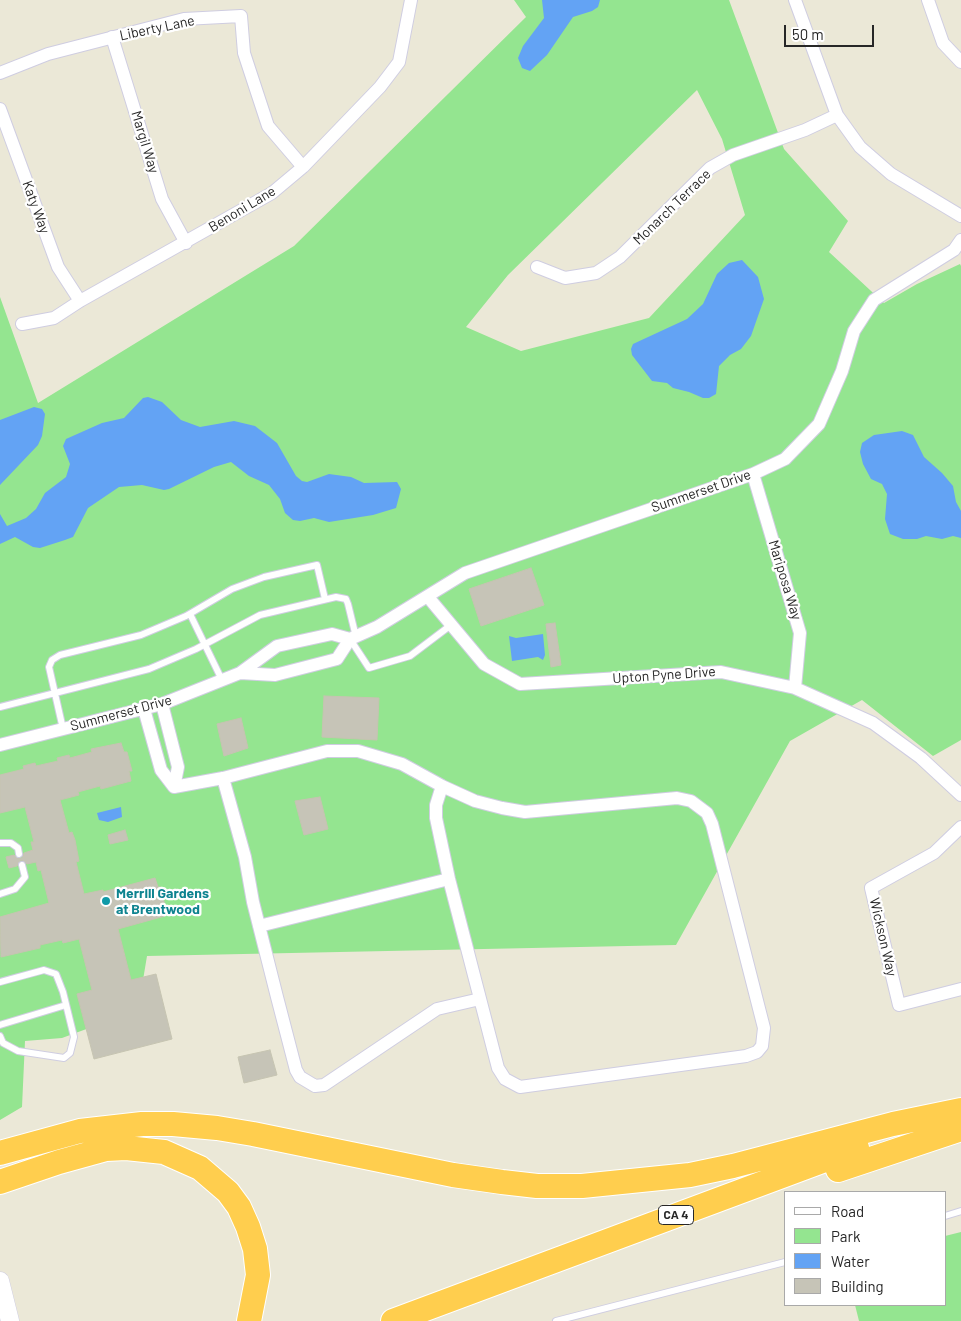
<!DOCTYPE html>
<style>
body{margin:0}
#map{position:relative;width:961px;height:1321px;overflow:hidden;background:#ebe8d7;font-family:Barlow,sans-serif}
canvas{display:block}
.legend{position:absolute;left:784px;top:1191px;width:162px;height:115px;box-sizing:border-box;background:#fff;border:1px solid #a9a9a9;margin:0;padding:6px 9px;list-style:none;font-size:15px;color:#272727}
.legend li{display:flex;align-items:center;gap:10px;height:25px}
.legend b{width:25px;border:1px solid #a9a9a9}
.scale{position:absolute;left:784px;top:25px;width:90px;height:22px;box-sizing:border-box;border:2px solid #272727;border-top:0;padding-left:6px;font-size:15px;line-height:18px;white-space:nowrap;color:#272727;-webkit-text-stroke:4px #fff;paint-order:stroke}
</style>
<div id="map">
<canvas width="961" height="1321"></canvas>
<ul class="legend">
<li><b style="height:6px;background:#fff"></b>Road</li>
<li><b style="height:14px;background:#94e590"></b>Park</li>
<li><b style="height:14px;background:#63a3f4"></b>Water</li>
<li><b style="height:14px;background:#c6c4b7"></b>Building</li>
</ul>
<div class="scale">50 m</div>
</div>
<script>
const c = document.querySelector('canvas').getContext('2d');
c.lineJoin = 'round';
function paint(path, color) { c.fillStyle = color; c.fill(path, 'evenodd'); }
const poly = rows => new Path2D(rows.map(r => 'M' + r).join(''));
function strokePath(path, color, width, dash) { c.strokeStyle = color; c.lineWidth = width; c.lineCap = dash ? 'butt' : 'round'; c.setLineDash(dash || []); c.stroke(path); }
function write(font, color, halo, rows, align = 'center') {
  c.font = font + ' Barlow,sans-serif'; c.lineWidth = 4.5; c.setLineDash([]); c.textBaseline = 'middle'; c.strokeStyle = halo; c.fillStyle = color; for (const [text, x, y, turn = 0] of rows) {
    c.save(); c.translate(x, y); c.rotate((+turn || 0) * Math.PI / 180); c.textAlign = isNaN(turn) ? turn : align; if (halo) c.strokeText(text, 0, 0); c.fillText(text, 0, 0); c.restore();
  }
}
const green = poly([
 [514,0,729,0,784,149,848,221,829,252,884,303,917,284,960,264,961,266,961,740,933,756,862,700,790,741,676,945,147,956,138,1010,62,1038,25,1041,22,1107,0,1120,0,297,38,403,294,246,526,17],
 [697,90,722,139,745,215,649,318,521,351,466,327,508,275],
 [961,1232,961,1321,859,1321,855,1305,945,1305,945,1236]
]);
const water = poly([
 [542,0,600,0,598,7,592,11,573,17,547,55,530,71,522,68,518,58,523,46,544,18],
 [742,260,758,277,764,299,751,336,741,349,730,355,719,366,716,394,709,398,703,398,689,392,673,388,667,383,652,381,632,355,631,349,633,344,687,319,703,304,717,274,729,263],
 [148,397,162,402,181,420,200,427,234,421,255,426,277,443,296,476,302,481,307,482,329,474,351,477,364,483,397,482,401,489,396,508,373,515,329,522,314,518,300,521,293,520,285,513,280,499,269,485,249,476,231,462,214,467,169,489,164,490,142,485,119,487,88,508,73,537,65,540,40,548,33,547,15,537,0,544,0,514,7,526,26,518,36,509,45,493,66,477,70,464,63,446,66,439,102,423,124,418,143,398],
 [34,407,42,409,45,414,42,436,38,445,0,485,0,420],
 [902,431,913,435,924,457,942,473,953,486,956,502,961,511,961,538,953,536,942,539,926,536,917,539,903,539,890,534,885,519,887,494,882,484,871,479,863,464,860,452,862,443,874,435],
 [543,634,545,655,543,660,538,657,512,661,509,636,516,638],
 [121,807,122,817,108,822,99,820,97,813]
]);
const building = poly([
 [531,568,544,605,481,626,469,589,531,568],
 [555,623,561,665,551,667,546,624,555,623],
 [324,696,379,698,377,740,322,737,324,696],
 [241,718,248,748,224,756,217,724,241,718],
 [121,743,124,752,127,752,132,771,129,771,131,781,101,789,100,786,78,792,79,795,60,800,69,833,72,832,75,840,79,861,76,862,84,894,103,890,103,892,155,878,158,887,161,887,165,906,163,906,165,916,118,929,131,980,156,974,172,1039,94,1059,77,994,92,990,79,939,63,943,62,940,40,945,40,948,1,957,0,917,49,903,41,870,38,871,36,862,27,864,21,860,17,866,9,868,6,857,14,855,17,858,22,858,24,853,33,850,31,842,34,842,25,807,0,813,0,775,24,769,23,766,35,763,36,766,58,761,57,758,69,755,70,758,92,752,91,749,121,743],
 [320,797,328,829,304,835,295,801,320,797],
 [125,830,128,840,110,844,108,835,125,830],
 [270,1050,277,1075,244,1083,238,1057,270,1050]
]);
const lane = poly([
 [190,614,222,680],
 [350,639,369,668,410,656,451,625],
 [0,707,149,669,196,649,260,615,336,597,346,599,348,604,356,637],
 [63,729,49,667,52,660,60,655,141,635,186,616,232,589,264,577,317,565,325,599],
 [0,843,11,843,18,848,19,854],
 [0,894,15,889,25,877,22,865],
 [0,982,44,970,56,974,63,992,74,1037,70,1053,64,1058,18,1051,3,1043,0,1036],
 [0,1025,66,1005],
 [945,1216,961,1211],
 [556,1321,785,1262]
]);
const street = poly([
 [795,0,837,115,860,147,891,174,961,216],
 [928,0,943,43,961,62],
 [112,37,162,199,186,243],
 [0,73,48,54,184,19,241,16,244,53,268,126,303,167],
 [0,109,58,267,80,301],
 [537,267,565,278,596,273,620,257,710,168,733,155,805,130,837,115],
 [22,324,54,318,80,301,272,193,303,167,380,87,399,62,411,0],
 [753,474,800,633,795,688],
 [428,597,484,664,520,684,721,672,795,688,873,723,921,758,961,795],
 [240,673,275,675,337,659,350,639,377,627,465,573,753,474,785,459,819,424,842,371,854,331,874,300,954,250,961,240],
 [144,709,161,770,174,787,178,767,162,704],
 [0,745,162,704,240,673,277,646,332,634,350,639],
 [223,778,245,857,253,902,277,997,296,1070,300,1077,315,1086,324,1085,437,1009,480,999],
 [174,787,223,778,327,751,358,751,402,764,442,786,475,801,502,808,525,812,677,798,691,801,707,813,712,824,764,1028,762,1046,757,1052,746,1056,520,1087,505,1079,498,1068,449,879,436,818,436,805,442,786],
 [961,827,934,853,871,888,899,1005,961,989],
 [259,926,449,879]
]);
const secondary = poly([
 [0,1281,10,1321]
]);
const highway = poly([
 [0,1153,80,1131,142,1124,173,1124,217,1128,253,1134,453,1175,502,1182,537,1186,582,1186,690,1175,733,1166,893,1124,961,1110],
 [838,1170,961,1129],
 [0,1182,59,1162,106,1149,126,1148,164,1152,200,1168,228,1192,239,1207,248,1227,255,1249,258,1275,249,1321],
 [393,1321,857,1148]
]);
const markers = [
 [106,901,5,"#0f9aa8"]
];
const shields = [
 [676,1215,35]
];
const shieldNames = [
 ["CA 4",676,1215]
];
const streetNames = [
 ["Liberty Lane",157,28,-12],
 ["Margil Way",145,142,73],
 ["Katy Way",36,207,70],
 ["Monarch Terrace",672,207,-44],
 ["Benoni Lane",242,209,-31],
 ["Summerset Drive",701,491,-19],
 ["Mariposa Way",785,580,73],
 ["Upton Pyne Drive",664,675,-4],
 ["Summerset Drive",121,713,-15],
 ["Wickson Way",883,937,77]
];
const cultureNames = [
 ["Merrill Gardens",116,893],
 ["at Brentwood",116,909]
];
paint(green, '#94e590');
paint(water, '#63a3f4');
paint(building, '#c6c4b7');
strokePath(building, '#c6c4b1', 1);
strokePath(lane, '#cfcde1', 8);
strokePath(street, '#cfcde1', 14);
strokePath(secondary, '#cfcde1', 19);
strokePath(highway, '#fff', 26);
strokePath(lane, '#fff', 6);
strokePath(street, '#fff', 12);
strokePath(secondary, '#fff', 18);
strokePath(highway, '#ffce4e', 24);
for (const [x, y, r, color] of markers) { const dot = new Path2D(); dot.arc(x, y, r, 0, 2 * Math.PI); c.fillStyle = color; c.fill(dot); strokePath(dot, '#fff', 2); }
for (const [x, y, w] of shields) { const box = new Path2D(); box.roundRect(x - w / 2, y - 9.5, w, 19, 4); c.fillStyle = '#fff'; c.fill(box); strokePath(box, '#272727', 1); }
write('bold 12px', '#272727', null, shieldNames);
write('14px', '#272727', '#fff', streetNames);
write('bold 14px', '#0d838f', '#fff', cultureNames, 'left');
</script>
